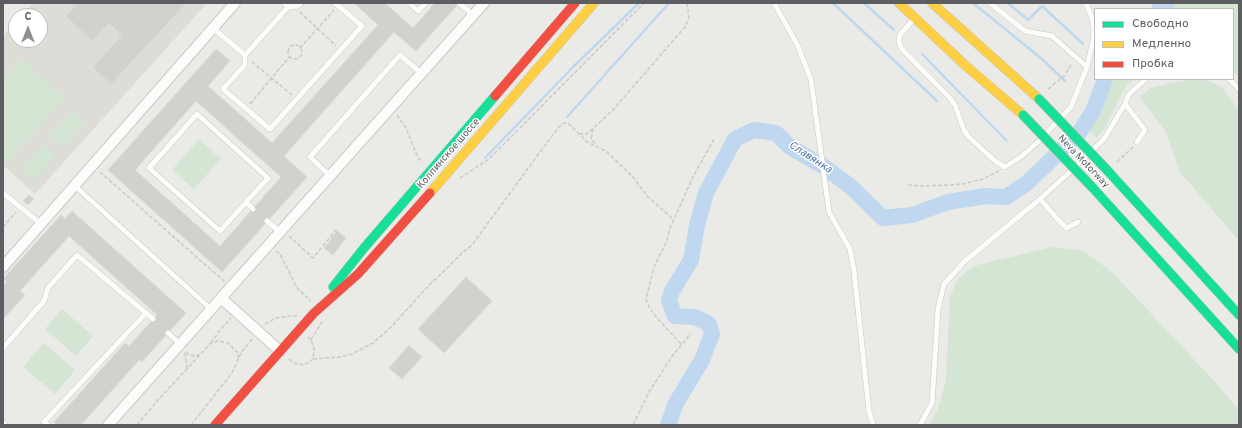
<!DOCTYPE html>
<meta charset="utf-8">
<style>
body{margin:0}
#map{position:relative;width:1242px;height:428px;overflow:hidden;background:#eaeae6;font-family:Overpass,sans-serif}
canvas{display:block}
.frame{position:absolute;inset:0;border:4px solid #5c5e62;pointer-events:none}
.legend{position:absolute;left:1094px;top:8px;width:140px;height:72px;box-sizing:border-box;background:#fff;border:1px solid #bebfc0;margin:0;padding:5px 7px;list-style:none;font-size:12px;color:#5c5e62}
.legend li{display:flex;align-items:center;gap:8px;height:20px}
.legend b{width:20px;border:1px solid #bebfc0}
.north{position:absolute;left:8px;top:8px;width:40px;height:40px;box-sizing:border-box;background:#fff;border:1px solid #bebfc0;border-radius:50%;rotate:0deg;font-size:11px;font-weight:700;line-height:16px;text-align:center;color:#5c5e62}
.north::after{content:'';display:block;margin:auto;width:14px;height:18px;background:#8e8f90;clip-path:polygon(50% 0,100% 100%,50% 72%,0 100%)}
</style>
<div id="map">
<canvas width="1242" height="428"></canvas>
<div class="frame"></div>
<ul class="legend">
<li><b style="height:5px;background:#16e098"></b>Свободно</li>
<li><b style="height:5px;background:#ffcf43"></b>Медленно</li>
<li><b style="height:5px;background:#f24e42"></b>Пробка</li>
</ul>
<div class="north">С</div>
</div>
<script>
const c = document.querySelector('canvas').getContext('2d');
c.lineJoin = 'round';
function paint(path, color) { c.fillStyle = color; c.fill(path, 'evenodd'); }
const poly = rows => new Path2D(rows.map(r => 'M' + r).join(''));
function strokePath(path, color, width, dash) { c.strokeStyle = color; c.lineWidth = width; c.lineCap = dash ? 'butt' : 'round'; c.setLineDash(dash || []); c.stroke(path); }
function write(font, color, halo, rows, align = 'center') {
  c.font = font + ' Overpass,sans-serif'; c.lineWidth = 3; c.setLineDash([]); c.textBaseline = 'middle'; c.strokeStyle = halo; c.fillStyle = color; for (const [text, x, y, turn = 0] of rows) {
    c.save(); c.translate(x, y); c.rotate((+turn || 0) * Math.PI / 180); c.textAlign = isNaN(turn) ? turn : align; if (halo) c.strokeText(text, 0, 0); c.fillText(text, 0, 0); c.restore();
  }
}
const education = poly([
 [33,3,207,3,35,194,3,165,3,36,16,22,16,40,40,40,40,16,21,16]
]);
const green = poly([
 [1174,3,1239,3,1239,77,1233,71,1233,9,1168,9],
 [21,59,65,98,6,163,3,160,3,79],
 [1111,79,1135,79,1126,86,1104,129,1097,138,1085,127,1095,113],
 [1188,80,1206,80,1222,87,1239,111,1239,241,1180,172,1165,130,1139,97,1151,88,1171,83],
 [73,111,85,121,62,147,50,136],
 [199,139,221,159,194,189,172,170],
 [43,145,55,155,33,181,21,170],
 [1052,247,1082,250,1112,272,1218,385,1239,410,1239,425,930,425,939,406,946,380,950,297,957,280,973,266],
 [62,309,93,336,76,356,45,329],
 [44,343,75,370,55,394,23,367]
]);
const stream = poly([
 [833,3,937,101],
 [864,3,894,30],
 [973,3,1042,59,1065,81],
 [1008,3,1028,20,1042,6,1083,44],
 [922,54,1006,140],
 [567,117,669,3],
 [485,158,574,66,639,3]
]);
const river = poly([
 [1159,9,1166,3],
 [668,425,676,403,702,360,712,334,709,324,695,317,675,316,669,301,672,291,691,260,697,225,706,193,735,139,754,130,776,133,790,147,823,166,850,186,883,218,912,215,948,202,986,196,1006,197,1027,183,1079,133,1093,111,1105,79]
]);
const building = poly([
 [78,3,186,3,111,84,93,67,122,35,109,23,92,41,66,16,78,3],
 [354,3,385,3,413,28,435,3,459,3,416,51,394,32,284,156,307,177,222,272,108,170,216,49,230,61,208,86,272,143,378,25,354,3],
 [196,101,281,177,220,246,135,170,196,101],
 [29,195,34,199,28,205,23,201,29,195],
 [72,211,186,313,142,362,139,360,81,425,57,425,54,422,125,343,129,346,157,315,69,236,20,291,25,295,3,319,3,286,7,282,3,279,61,215,65,219,72,211],
 [337,231,346,238,333,255,324,248,337,231],
 [466,277,492,301,444,353,418,329,466,277],
 [409,345,422,357,402,379,389,368,409,345]
]);
const path = poly([
 [300,12,336,46],
 '288 52a7 7 0 1 1 14 0a7 7 0 1 1-14 0Z',
 [300,48,334,10],
 [252,62,292,95],
 [1048,89,1064,76,1072,63],
 [250,104,290,56],
 [397,115,406,128,418,158,423,162],
 [593,129,591,139,596,145],
 [579,134,587,134,612,111,685,27,689,18,687,3],
 [1117,162,1133,147],
 [100,172,225,282],
 [460,178,489,159,644,3],
 [908,185,920,186,950,185,963,184,983,179,999,171],
 [3,227,16,212],
 [289,236,313,258,336,230],
 [276,251,280,254,297,288,311,301],
 [265,324,276,318,289,316,297,316],
 [311,340,322,322],
 [211,343,220,330,231,318],
 [681,344,657,318,649,307,646,299,654,267,666,243,670,228,693,177,714,139],
 [186,352,188,354,194,356,200,355],
 [185,353,187,369],
 [289,359,293,363,304,365,313,359,314,349,311,340,308,337],
 [313,359,339,357,352,354,373,343,391,327,431,283,440,275,462,253,472,245,540,152,559,127,564,123,569,124,587,142,606,151,633,177,647,196,674,220],
 [137,425,158,400,211,343,218,341,228,343,238,353,238,358],
 [191,425,232,373,241,353,252,339],
 [633,425,649,392,673,355,691,333]
]);
const lane = poly([
 [409,3,418,11,426,3],
 [459,3,473,15],
 [774,3,798,46,811,80,829,212,850,249,854,271,869,411,873,425],
 [990,3,1025,31,1052,36,1087,67],
 [288,7,298,6,301,3],
 [913,20,900,35,899,41,901,48,950,98,955,105,964,130,969,137,995,161,1005,167,1022,156,1040,140,1071,107,1087,67,1093,41,1094,31,1092,18,1086,3],
 [213,28,245,55,288,7,284,3],
 [245,55,245,65,223,89,270,129,362,26,335,3],
 [1229,79,1239,89],
 [1125,104,1145,130,1137,142],
 [197,114,268,178,220,231,149,168,197,114],
 [330,176,310,157,400,55,421,73],
 [75,186,211,309],
 [3,193,41,224],
 [1040,199,1060,222,1067,228,1078,222],
 [246,202,253,209],
 [267,221,280,232],
 [168,333,180,344],
 [3,348,44,301,48,288,77,255,153,319],
 [3,423,5,425],
 [48,425,44,422,146,313],
 [920,425,932,403,938,309,944,284,965,261,1040,199,1072,170,1104,139,1125,104,1129,94,1146,79]
]);
const street = poly([
 [3,267,235,3],
 [221,298,280,351],
 [108,425,484,3]
]);
const fast = poly([
 [1107,170,1239,315],
 [1092,187,1239,349],
 [333,287,364,248,495,96]
]);
const slow = poly([
 [899,3,966,66,1023,115],
 [932,3,1039,99],
 [430,193,594,3]
]);
const jam = poly([
 [495,96,575,3],
 [215,425,314,313,358,274,430,193]
]);
const fastBridge = poly([
 [1039,99,1107,170],
 [1023,115,1092,187]
]);
const streetNames = [
 ["Колпинское шоссе",449,154,-49],
 ["Neva Motorway",1083,162,46]
];
const waterNames = [
 ["Славянка",810,158,33]
];
paint(education, '#dddcd6');
paint(green, '#d5e5d4');
strokePath(stream, '#bfd8f0', 2.5);
strokePath(river, '#bfd8f0', 16);
paint(building, '#d1d1ce');
strokePath(building, '#dad9d5', 1);
strokePath(lane, '#c8c8c7', 6);
strokePath(street, '#c8c8c7', 12);
strokePath(fast, '#c6c6c6', 10);
strokePath(slow, '#c6c6c6', 10);
strokePath(jam, '#c6c6c6', 10);
strokePath(path, '#c9cbc9', 1.5, [4, 2]);
strokePath(lane, '#fcfcfb', 5);
strokePath(street, '#fcfcfb', 10);
strokePath(fast, '#16e098', 9);
strokePath(slow, '#ffcf43', 9);
strokePath(jam, '#f24e42', 9);
strokePath(fastBridge, '#bdb498', 10, []);
strokePath(fastBridge, '#16e098', 9);
write('10px', '#5c5e62', '#fff', streetNames);
write('italic 11px', '#5076ab', '#fff', waterNames);
</script>
